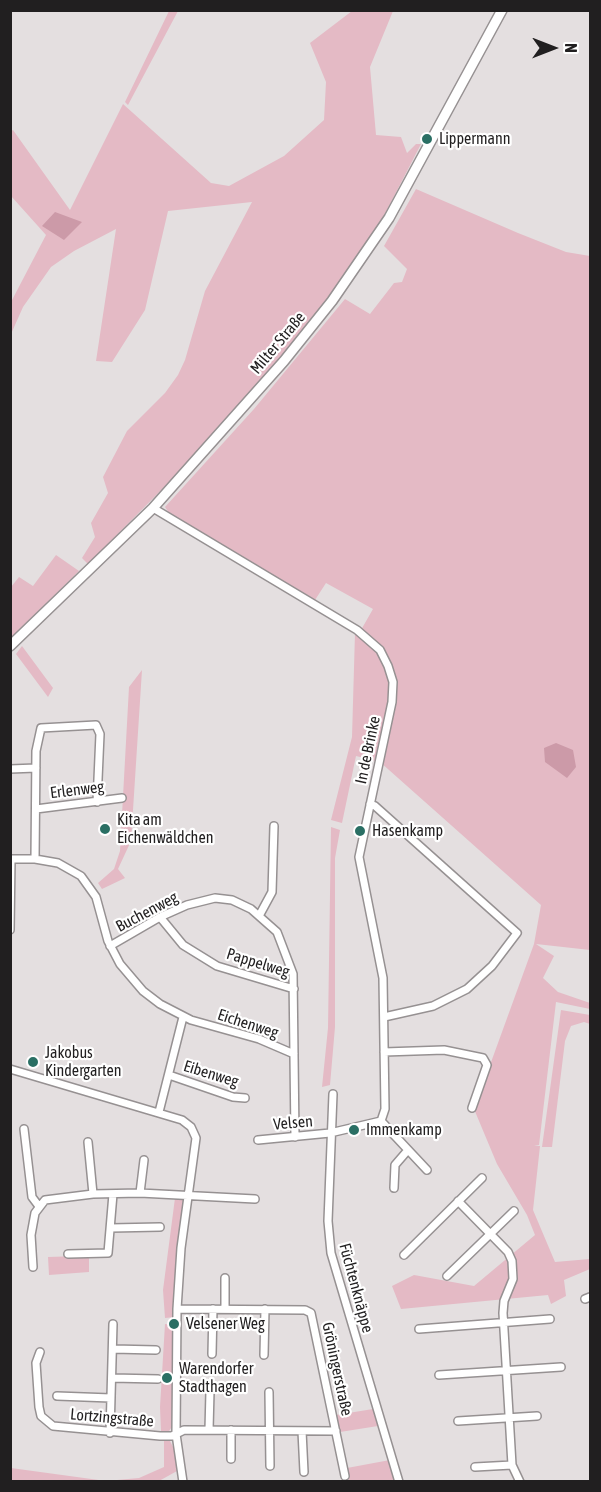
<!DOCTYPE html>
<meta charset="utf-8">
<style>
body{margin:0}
#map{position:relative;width:601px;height:1492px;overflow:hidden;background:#e4dfe0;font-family:"Asap Condensed",sans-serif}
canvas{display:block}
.frame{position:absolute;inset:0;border:12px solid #211f20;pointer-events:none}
.north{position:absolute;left:523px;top:18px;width:60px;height:60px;-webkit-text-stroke:4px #fff;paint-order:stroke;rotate:90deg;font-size:16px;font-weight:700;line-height:24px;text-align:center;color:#211f20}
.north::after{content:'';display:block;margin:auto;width:21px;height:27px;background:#211f20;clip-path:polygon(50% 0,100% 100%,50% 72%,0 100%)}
</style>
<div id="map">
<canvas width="601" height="1492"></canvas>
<div class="frame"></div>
<div class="north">N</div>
</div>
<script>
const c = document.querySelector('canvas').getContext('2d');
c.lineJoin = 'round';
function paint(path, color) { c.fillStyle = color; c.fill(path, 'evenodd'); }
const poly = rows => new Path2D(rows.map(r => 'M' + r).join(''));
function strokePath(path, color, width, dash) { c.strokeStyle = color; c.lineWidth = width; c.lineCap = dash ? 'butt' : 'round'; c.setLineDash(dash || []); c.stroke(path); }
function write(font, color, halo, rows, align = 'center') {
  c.font = font + ' "Asap Condensed",sans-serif'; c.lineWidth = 4.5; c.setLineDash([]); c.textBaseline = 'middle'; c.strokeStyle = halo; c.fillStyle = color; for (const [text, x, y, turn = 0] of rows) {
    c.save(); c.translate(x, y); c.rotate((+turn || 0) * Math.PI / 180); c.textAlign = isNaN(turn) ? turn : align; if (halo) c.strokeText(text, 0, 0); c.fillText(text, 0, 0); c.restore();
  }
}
const green = poly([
 [169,11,178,11,128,105,125,102],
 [352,11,393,11,370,67,376,135,401,137,407,153,416,144,421,144,373,237,336,290,269,373,193,458,88,564,82,558,95,537,91,523,108,493,103,477,127,431,165,393,178,375,185,360,205,291,252,202,168,211,145,310,112,362,96,361,116,229,74,251,51,267,23,307,11,334,11,302,46,235,11,196,11,131,13,130,70,210,123,104,211,183,229,186,284,156,324,120,326,82,310,43],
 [416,189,518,233,566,252,590,256,590,950,536,944,554,956,543,978,558,992,590,1003,590,1009,556,1002,539,1145,534,1146,540,1146,533,1210,555,1262,590,1259,590,1269,564,1280,566,1296,551,1304,548,1295,401,1309,392,1286,414,1275,474,1286,535,1235,527,1215,497,1164,474,1109,534,944,541,905,380,762,356,756,342,823,331,820,352,737,355,633,361,630,373,609,326,583,315,600,169,513,165,507,254,409,345,299,370,314,394,283,402,282,407,269,384,246],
 [56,555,79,571,11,638,11,587,19,577,33,586],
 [22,646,53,688,48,697,16,654],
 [142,670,131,841,118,869,125,878,102,889,98,883,114,869,120,851,129,687],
 [331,827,340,830,335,858,335,1027,330,1085,322,1087,328,1028],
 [561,1010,590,1015,590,1024,584,1022,571,1026,565,1041,552,1147,542,1147],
 [183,1197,186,1202,175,1317,165,1318,163,1290,175,1198],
 [79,1256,89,1257,89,1272,49,1275,48,1257],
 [165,1324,174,1325,174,1424,169,1431,161,1431,160,1407],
 [373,1409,378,1426,340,1432,336,1415],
 [164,1440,170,1441,174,1449,177,1471,159,1481,11,1481,11,1468,106,1481,139,1478,164,1467],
 [390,1460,396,1481,349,1481,347,1468]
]);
const water = poly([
 [55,212,82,222,64,240,42,226],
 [556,743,573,750,576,767,567,778,545,762,544,748]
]);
const minor = poly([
 [153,508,357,630,380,650,388,666,393,682,392,702,359,857,383,978,385,1109,381,1121],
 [10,769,36,768],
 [370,804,375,806,517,933,492,966,467,989,433,1006,384,1017],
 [36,809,122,798],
 [10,859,35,859,58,863,81,876,96,897,108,941,120,964,143,991,160,1004,191,1020,259,1039,294,1054],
 [35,859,36,751,41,728,96,725,100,734,97,802],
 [259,916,272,892,274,826],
 [160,917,183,945,217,966,294,989],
 [10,930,11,859],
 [110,946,160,917,187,905,215,898,232,900,251,909,277,932,293,974,295,1137],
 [384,1052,444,1050,483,1058,487,1065,472,1108],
 [10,1069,182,1120,191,1127,196,1138,181,1248,177,1309,176,1434,183,1482],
 [169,1075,233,1097,245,1098],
 [333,1094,328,1221,331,1253,399,1482],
 [159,1112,183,1017],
 [381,1121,427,1170],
 [24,1129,32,1197,38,1205],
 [258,1140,330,1133,381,1121],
 [88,1142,93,1194],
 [394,1188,395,1165,408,1150],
 [140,1193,144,1160],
 [458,1201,508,1252,512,1261,513,1279,504,1301,503,1313,512,1465,520,1482],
 [111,1228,160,1227],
 [68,1254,108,1253,113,1194],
 [404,1255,482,1178],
 [33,1267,31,1235,35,1213,45,1200,93,1194,140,1193,255,1199],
 [447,1276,514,1211],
 [585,1299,590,1297],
 [177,1309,305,1310,311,1313,345,1476],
 [225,1309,225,1278],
 [419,1329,550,1319],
 [113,1349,156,1350],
 [40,1352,36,1363,39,1407,41,1416,53,1426,160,1436,172,1436,184,1430,336,1431],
 [212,1354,213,1309],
 [264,1355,265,1309],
 [439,1375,561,1367],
 [112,1378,158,1379],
 [269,1392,270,1466],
 [57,1396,111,1398],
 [458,1421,537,1416],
 [209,1430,210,1391],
 [231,1430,231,1459],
 [302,1431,304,1472],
 [110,1433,113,1324],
 [475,1467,512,1465]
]);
const secondary = poly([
 [10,646,153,508,284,361,332,301,389,218,502,10]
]);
const markers = [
 [427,139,6,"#2a6f64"],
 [105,829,6,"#2a6f64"],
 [360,831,6,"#2a6f64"],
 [33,1062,6,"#2a6f64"],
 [354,1130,6,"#2a6f64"],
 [174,1324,6,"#2a6f64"],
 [167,1378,6,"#2a6f64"]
];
const poiNames = [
 ["Lippermann",439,139],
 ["Kita am",117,820],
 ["Eichenwäldchen",117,838],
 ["Hasenkamp",372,831],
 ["Jakobus",45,1053],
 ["Kindergarten",45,1071],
 ["Immenkamp",366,1130],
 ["Velsener Weg",186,1324],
 ["Warendorfer",179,1369],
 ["Stadthagen",179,1387]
];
const streetNames = [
 ["Milter Straße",278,343,-50],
 ["In de Brinke",368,750,-78],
 ["Erlenweg",77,790,-7],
 ["Buchenweg",147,912,-28],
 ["Pappelweg",258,963,17],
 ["Eichenweg",248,1024,18],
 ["Eibenweg",211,1074,17],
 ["Velsen",293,1123,-5],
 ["Füchtenknäppe",356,1288,75],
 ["Gröningerstraße",337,1369,78],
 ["Lortzingstraße",112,1418,5]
];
paint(green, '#e4bac5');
paint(water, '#cc9aa8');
strokePath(minor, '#969192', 10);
strokePath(secondary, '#969192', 12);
strokePath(minor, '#fff', 7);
strokePath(secondary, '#fff', 9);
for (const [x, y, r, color] of markers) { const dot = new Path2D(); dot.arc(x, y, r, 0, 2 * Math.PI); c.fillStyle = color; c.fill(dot); strokePath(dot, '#fff', 2); }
write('16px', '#211f20', '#fff', poiNames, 'left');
write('16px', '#211f20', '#fff', streetNames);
</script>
